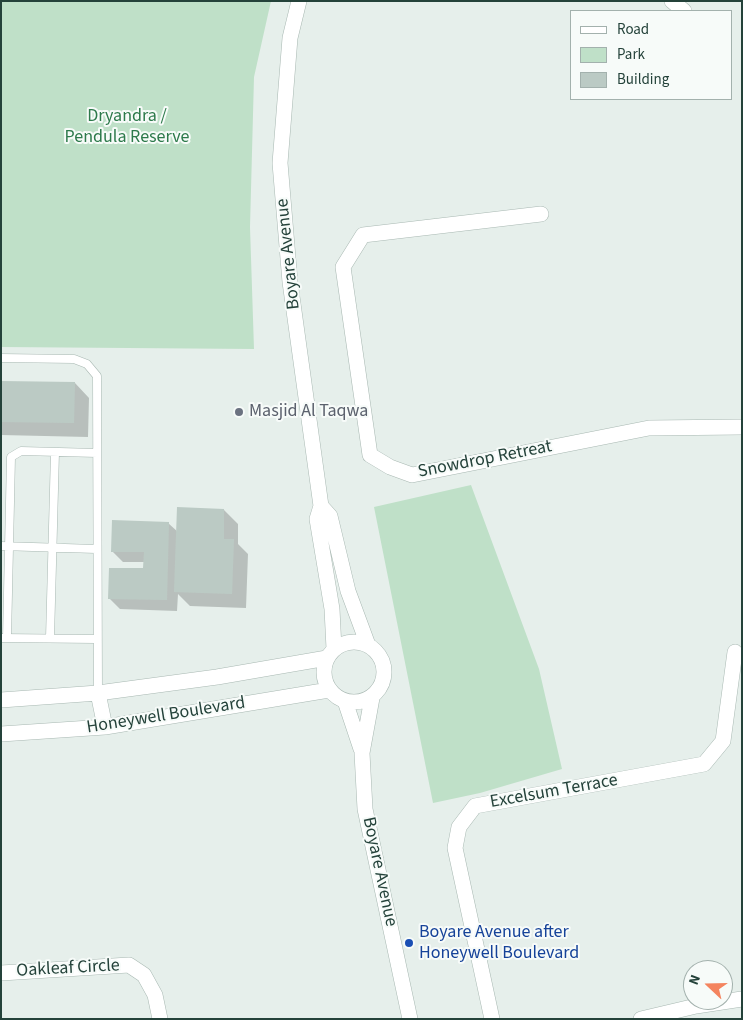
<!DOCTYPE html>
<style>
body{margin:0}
#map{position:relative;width:743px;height:1020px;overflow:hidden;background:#e6efeb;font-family:"Source Sans 3",sans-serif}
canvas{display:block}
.frame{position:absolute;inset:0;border:2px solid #24423a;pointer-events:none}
.legend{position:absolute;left:570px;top:10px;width:162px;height:90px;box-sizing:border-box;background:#f7fbf9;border:1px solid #a3b1ad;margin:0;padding:6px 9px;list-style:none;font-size:15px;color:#24423a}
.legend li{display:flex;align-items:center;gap:10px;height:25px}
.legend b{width:25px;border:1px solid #a3b1ad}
.north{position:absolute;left:683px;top:960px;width:50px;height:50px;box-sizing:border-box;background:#f7fbf9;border:1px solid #a3b1ad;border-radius:50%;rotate:291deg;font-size:14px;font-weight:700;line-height:20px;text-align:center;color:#24423a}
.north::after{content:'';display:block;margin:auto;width:18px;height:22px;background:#f4845f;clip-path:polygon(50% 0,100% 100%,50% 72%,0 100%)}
</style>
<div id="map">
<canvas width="743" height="1020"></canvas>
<div class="frame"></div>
<ul class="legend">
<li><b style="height:6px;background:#fff"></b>Road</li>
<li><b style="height:14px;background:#bfe0c8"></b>Park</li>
<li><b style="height:14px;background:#bbcac4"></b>Building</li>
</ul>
<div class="north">N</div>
</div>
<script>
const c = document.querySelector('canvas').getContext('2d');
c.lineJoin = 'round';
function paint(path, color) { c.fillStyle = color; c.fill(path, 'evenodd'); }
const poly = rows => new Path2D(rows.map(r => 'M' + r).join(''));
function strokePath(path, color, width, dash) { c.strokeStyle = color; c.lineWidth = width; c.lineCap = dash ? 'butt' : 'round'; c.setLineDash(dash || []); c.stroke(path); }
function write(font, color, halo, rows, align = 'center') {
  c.font = font + ' "Source Sans 3",sans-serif'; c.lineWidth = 4; c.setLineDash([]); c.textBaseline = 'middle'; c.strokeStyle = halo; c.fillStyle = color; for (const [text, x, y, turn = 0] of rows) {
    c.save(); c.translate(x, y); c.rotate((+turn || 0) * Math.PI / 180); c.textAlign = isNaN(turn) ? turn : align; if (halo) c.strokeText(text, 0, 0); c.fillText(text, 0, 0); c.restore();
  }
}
const green = poly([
 [1,1,271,1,254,77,250,227,254,349,1,347],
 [471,485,539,669,562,769,480,793,433,803,374,507]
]);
const shadow = poly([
 [1,382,75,383,89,398,88,437,1,435],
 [224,510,238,524,238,544,248,554,246,608,190,606,178,594,177,611,120,609,109,598,144,570,145,562,123,562,112,551,168,523,178,532]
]);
const building = poly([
 [1,381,75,382,74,423,1,422],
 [177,507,224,509,224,539,234,539,232,594,174,592],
 [112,520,169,522,167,600,108,599,109,568,143,568,144,552,111,552]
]);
const service = poly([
 [1,358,74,359,87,364,97,376,98,693],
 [1,546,96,549],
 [1,638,96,639],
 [7,638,11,457,21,451,97,453],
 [50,638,55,452]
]);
const minor = poly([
 [672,1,684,11],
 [541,214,363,235,343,267,370,455,390,467,412,475,649,428,742,427],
 [1,973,129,965,144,975,155,995,160,1019],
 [492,1019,455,848,459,827,475,806,704,764,723,741,735,652],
 [641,1019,696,1006,742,999]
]);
const tertiary = poly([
 [299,1,290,38,280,163,290,282,321,506,317,519,332,609,334,649],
 [321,506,330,516,348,591,368,645],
 '324 672a30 30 0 1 1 60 0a30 30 0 1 1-60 0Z',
 [98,693,105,727],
 [372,698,362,753,365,809,410,1019],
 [1,700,98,693,217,677,327,658],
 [345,701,361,749],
 [1,734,105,727,329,690]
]);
const markers = [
 [239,412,5,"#6b7280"],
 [409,943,5,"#1a4fb4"]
];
const parkNames = [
 ["Dryandra /",127,117],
 ["Pendula Reserve",127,138]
];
const streetNames = [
 ["Boyare Avenue",289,254,-96],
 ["Snowdrop Retreat",485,460,-11],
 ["Honeywell Boulevard",166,716,-9],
 ["Excelsum Terrace",554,792,-10],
 ["Boyare Avenue",379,872,78],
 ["Oakleaf Circle",68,969,-3]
];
const worshipNames = [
 ["Masjid Al Taqwa",249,412]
];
const transitNames = [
 ["Boyare Avenue after",419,933],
 ["Honeywell Boulevard",419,954]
];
paint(green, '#bfe0c8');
paint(shadow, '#0003');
paint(building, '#bbcac4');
strokePath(service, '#a8b8b2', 9);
strokePath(minor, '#a8b8b2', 16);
strokePath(tertiary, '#a8b8b2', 16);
strokePath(service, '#fff', 8);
strokePath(minor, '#fff', 15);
strokePath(tertiary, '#fff', 15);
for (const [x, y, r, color] of markers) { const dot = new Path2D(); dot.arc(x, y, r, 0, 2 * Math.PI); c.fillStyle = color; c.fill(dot); strokePath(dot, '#f7fbf9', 2); }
write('18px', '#2d7a4b', '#f7fbf9', parkNames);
write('18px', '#24423a', '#f7fbf9', streetNames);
write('18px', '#5b616d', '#f7fbf9', worshipNames, 'left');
write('18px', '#164399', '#f7fbf9', transitNames, 'left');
</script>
